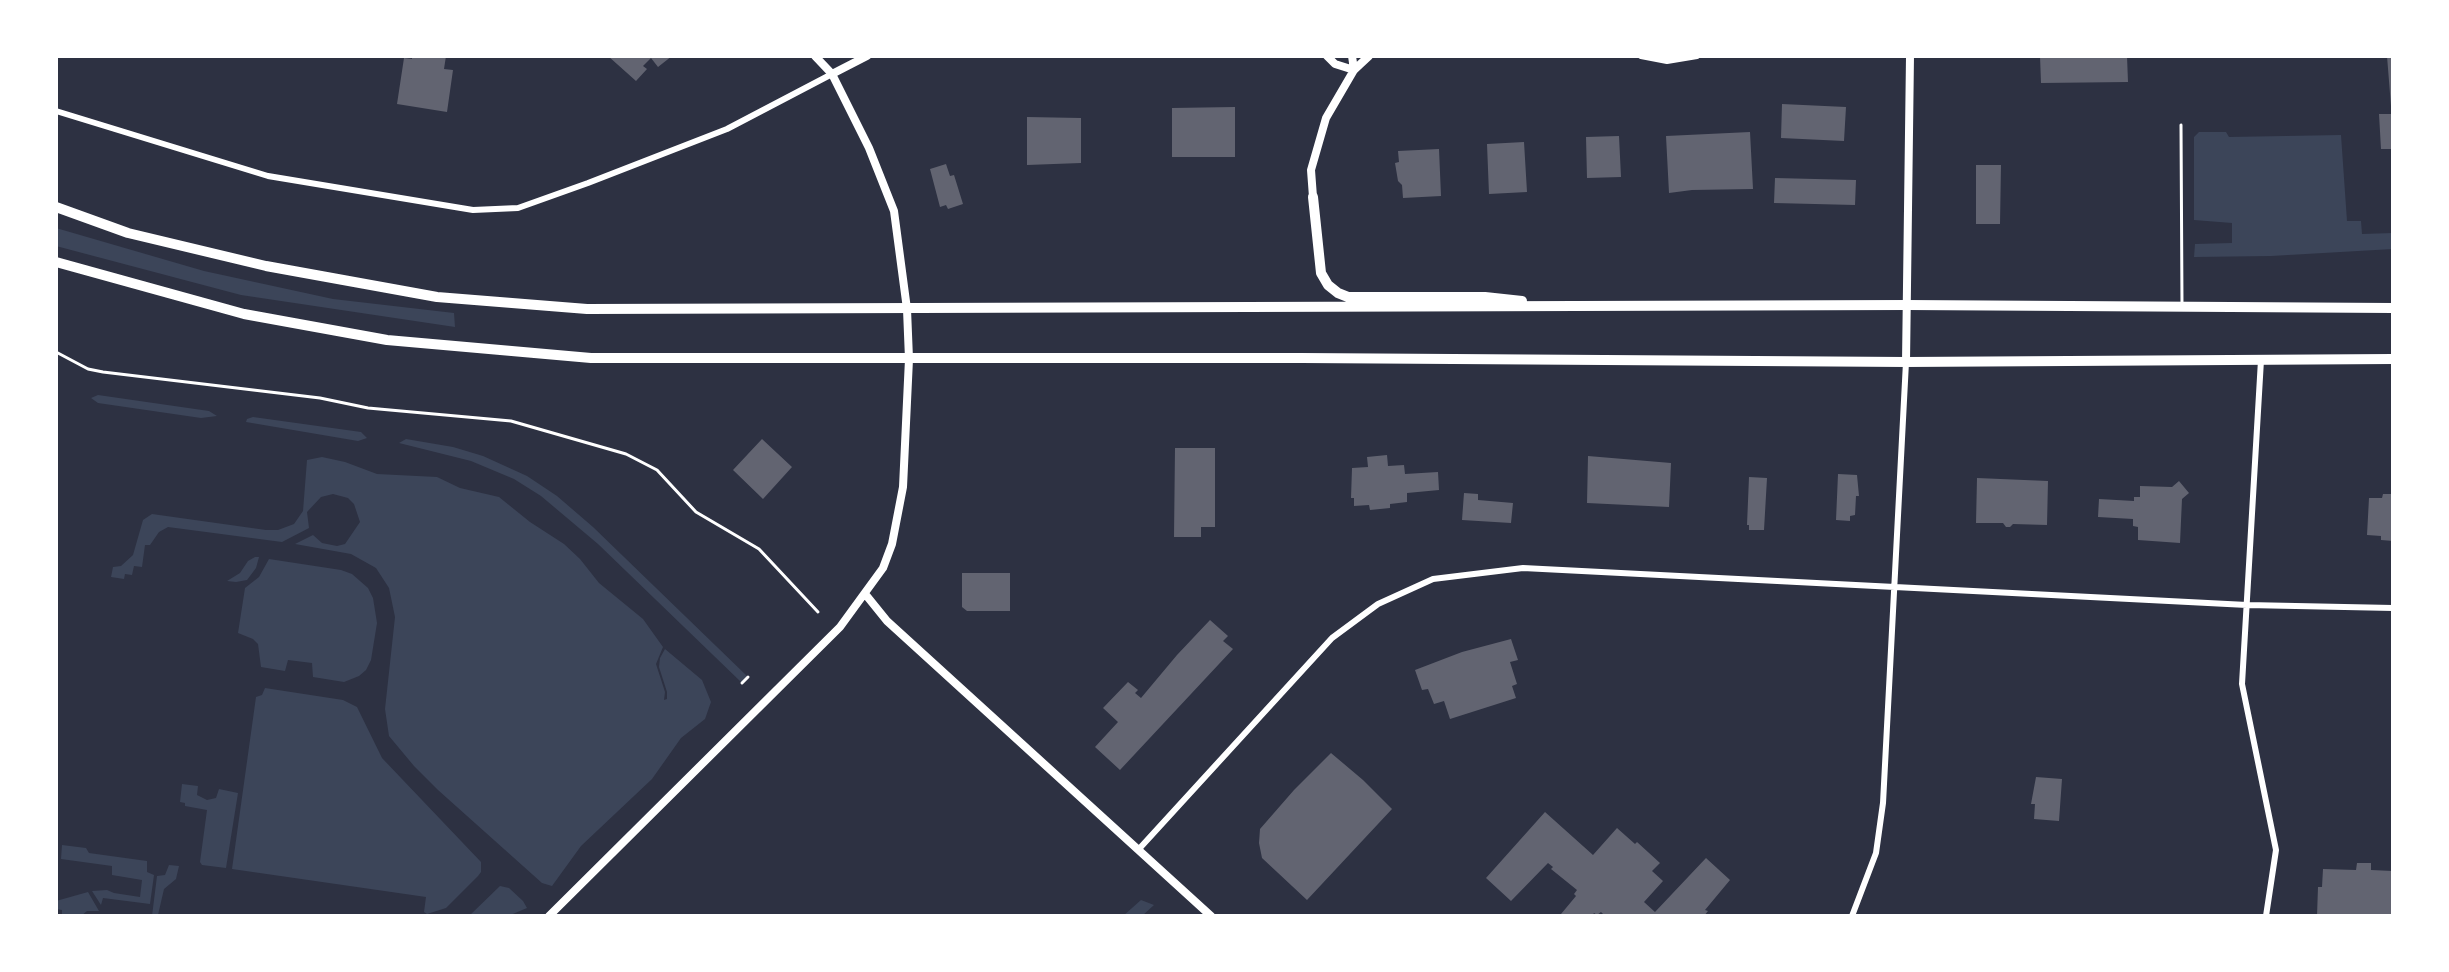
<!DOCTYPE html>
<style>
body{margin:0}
#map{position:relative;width:2449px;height:972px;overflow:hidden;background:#2d3142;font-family:"Fira Sans Condensed",sans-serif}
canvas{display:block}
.frame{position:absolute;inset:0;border:58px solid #fff;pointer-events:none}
</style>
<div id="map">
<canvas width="2449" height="972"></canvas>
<div class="frame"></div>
</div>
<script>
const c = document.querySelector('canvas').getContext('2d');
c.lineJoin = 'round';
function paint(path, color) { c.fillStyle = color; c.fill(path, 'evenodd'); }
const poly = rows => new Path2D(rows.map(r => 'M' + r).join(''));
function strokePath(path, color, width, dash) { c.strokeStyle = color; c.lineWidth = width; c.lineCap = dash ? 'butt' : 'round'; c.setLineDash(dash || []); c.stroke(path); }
const green = poly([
 [2199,132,2226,132,2229,137,2341,135,2347,221,2361,221,2362,234,2393,233,2393,249,2271,256,2194,257,2195,244,2232,243,2232,223,2194,220,2194,137],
 [56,228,204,271,333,299,454,313,455,327,241,295,56,246],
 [98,395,209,411,217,416,201,418,98,403,91,398],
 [253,417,361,432,367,438,358,441,246,422,247,419],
 [406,439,453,447,483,456,527,476,557,496,593,527,747,676,741,682,598,544,541,496,514,479,471,461,399,443],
 [322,457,345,462,377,474,437,477,460,488,499,497,530,522,564,544,580,559,599,583,643,619,663,647,656,664,665,692,664,700,667,699,667,692,659,667,660,658,665,649,702,680,711,702,705,719,681,738,652,779,581,846,552,886,542,883,438,790,414,766,389,736,385,709,395,617,389,588,376,568,351,554,295,544,313,535,322,543,337,546,345,544,360,522,354,504,348,498,333,494,321,497,307,512,309,528,282,542,168,527,159,532,150,545,145,545,142,567,134,566,132,575,125,574,124,579,111,577,113,567,121,566,133,555,143,520,152,514,266,530,278,530,294,524,303,511,307,460],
 [255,557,259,557,256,568,247,580,236,582,227,581,240,573,248,561],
 [269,559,341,570,352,574,368,588,373,598,377,623,371,660,366,670,359,676,344,682,313,677,312,663,288,660,285,671,261,667,258,644,253,639,238,633,245,588,259,577],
 [265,688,343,700,357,707,382,758,481,862,481,872,478,876,446,908,427,914,424,912,426,897,232,869,256,697,262,695],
 [182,784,198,786,197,795,207,800,216,798,219,789,238,793,226,868,202,865,200,862,207,810,185,806,185,803,180,802],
 [62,845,86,848,89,853,147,861,147,872,154,875,150,904,103,898,101,905,92,891,107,890,114,893,140,897,142,880,112,875,112,866,61,859],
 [169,865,179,866,176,879,164,889,158,915,152,916,157,876,165,875],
 [500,886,509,888,523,901,527,908,508,916,469,916],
 [88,892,99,911,87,911,81,916,62,916,62,910,56,909,56,901],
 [1141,900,1154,905,1142,916,1123,916]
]);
const building = poly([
 [412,56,446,56,444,69,453,70,447,112,397,104,404,58,412,59],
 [608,56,672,56,658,67,651,58,643,66,647,69,636,81],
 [2040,56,2127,56,2128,82,2041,83],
 [2387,56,2393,56,2393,106,2391,106],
 [1782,104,1846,107,1844,141,1781,138],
 [1235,107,1235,157,1172,157,1172,108],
 [2379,114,2393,114,2393,149,2381,149],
 [1027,117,1081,118,1081,163,1027,165],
 [1750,132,1753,189,1692,190,1669,193,1666,136],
 [1619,136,1621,177,1587,178,1586,137],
 [1524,142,1527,192,1489,194,1487,144],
 [1439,149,1441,196,1403,198,1402,185,1398,181,1395,163,1399,162,1398,151],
 [946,164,950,176,954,175,963,204,948,209,946,205,940,207,930,169],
 [1976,165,2001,165,2000,224,1976,224],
 [1775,178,1856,180,1855,205,1774,203],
 [762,439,792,467,763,499,733,470],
 [1175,448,1215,448,1215,527,1201,527,1201,537,1174,537],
 [1387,455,1388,466,1404,465,1405,474,1438,472,1439,490,1407,493,1407,502,1390,504,1390,508,1370,510,1369,505,1354,506,1354,498,1351,498,1352,468,1368,467,1367,457],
 [1588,456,1671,463,1669,507,1587,503],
 [1838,474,1857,475,1859,496,1856,496,1855,515,1850,516,1850,521,1836,520],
 [1749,477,1767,478,1764,530,1749,530,1749,525,1747,525],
 [1977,478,2048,481,2047,525,2013,524,2010,527,2006,527,2003,523,1976,523],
 [2179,481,2189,493,2182,499,2180,543,2138,540,2138,527,2133,526,2133,519,2098,517,2099,499,2134,501,2134,497,2140,497,2140,486,2172,487],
 [1464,493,1478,494,1478,500,1513,503,1511,523,1462,520],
 [2383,494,2393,494,2393,541,2381,540,2381,536,2367,535,2369,498,2382,498],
 [962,573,1010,573,1010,611,967,611,962,607],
 [1210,620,1228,636,1223,641,1233,649,1120,770,1095,747,1118,722,1103,708,1128,682,1138,690,1135,693,1141,698,1177,655],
 [1511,639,1518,660,1510,662,1517,684,1512,686,1516,698,1450,719,1444,701,1434,704,1428,689,1422,690,1415,670,1462,652],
 [1331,753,1363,780,1392,809,1307,900,1262,858,1259,843,1260,829,1294,790],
 [2036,777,2062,779,2059,821,2034,819,2035,804,2031,804],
 [1545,812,1593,855,1617,828,1635,844,1637,842,1660,863,1652,871,1663,881,1644,902,1655,912,1706,858,1730,880,1705,910,1708,911,1704,916,1605,916,1601,912,1597,915,1594,913,1592,916,1563,916,1561,914,1576,896,1574,894,1577,890,1551,869,1553,867,1548,863,1511,901,1486,878],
 [2357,863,2371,863,2371,870,2393,871,2393,916,2317,916,2318,887,2322,887,2323,869,2356,870]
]);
const path = poly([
 [56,352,88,369,103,372,320,398,368,408,511,421,626,454,657,470,696,512,759,549,818,612],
 [742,683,748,677]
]);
const service = poly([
 [2181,125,2182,305]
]);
const minor = poly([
 [1641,56,1667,61,1697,56],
 [56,111,268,176,473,210,518,208,588,183,727,129,832,74],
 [2261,360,2242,684,2276,850,2266,916],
 [1139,849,1332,638,1378,604,1433,579,1523,568,2247,605,2393,608],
 [1852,916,1876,853,1883,803,1906,362]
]);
const tertiary = poly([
 [1327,56,1335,64,1354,70],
 [1352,56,1354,70],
 [832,74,867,56],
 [1313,197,1311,170,1326,118,1354,70,1369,56],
 [1906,362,1910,56],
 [866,595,887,621,1211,916],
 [549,916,840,627,883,568,892,544,903,487,909,359,907,309,894,211,869,148,832,74,815,56]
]);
const primary = poly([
 [1313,197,1321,273,1328,285,1338,293,1348,297,1485,297,1522,301],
 [56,207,128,233,266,266,437,297,587,309,1907,305,2393,308],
 [56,262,244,314,387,340,591,358,1302,358,1906,362,2393,359]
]);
paint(green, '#3c4559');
paint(building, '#626471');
strokePath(path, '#fff', 3);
strokePath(service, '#fff', 3);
strokePath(minor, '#fff', 6);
strokePath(tertiary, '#fff', 8);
strokePath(primary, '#fff', 10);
</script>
